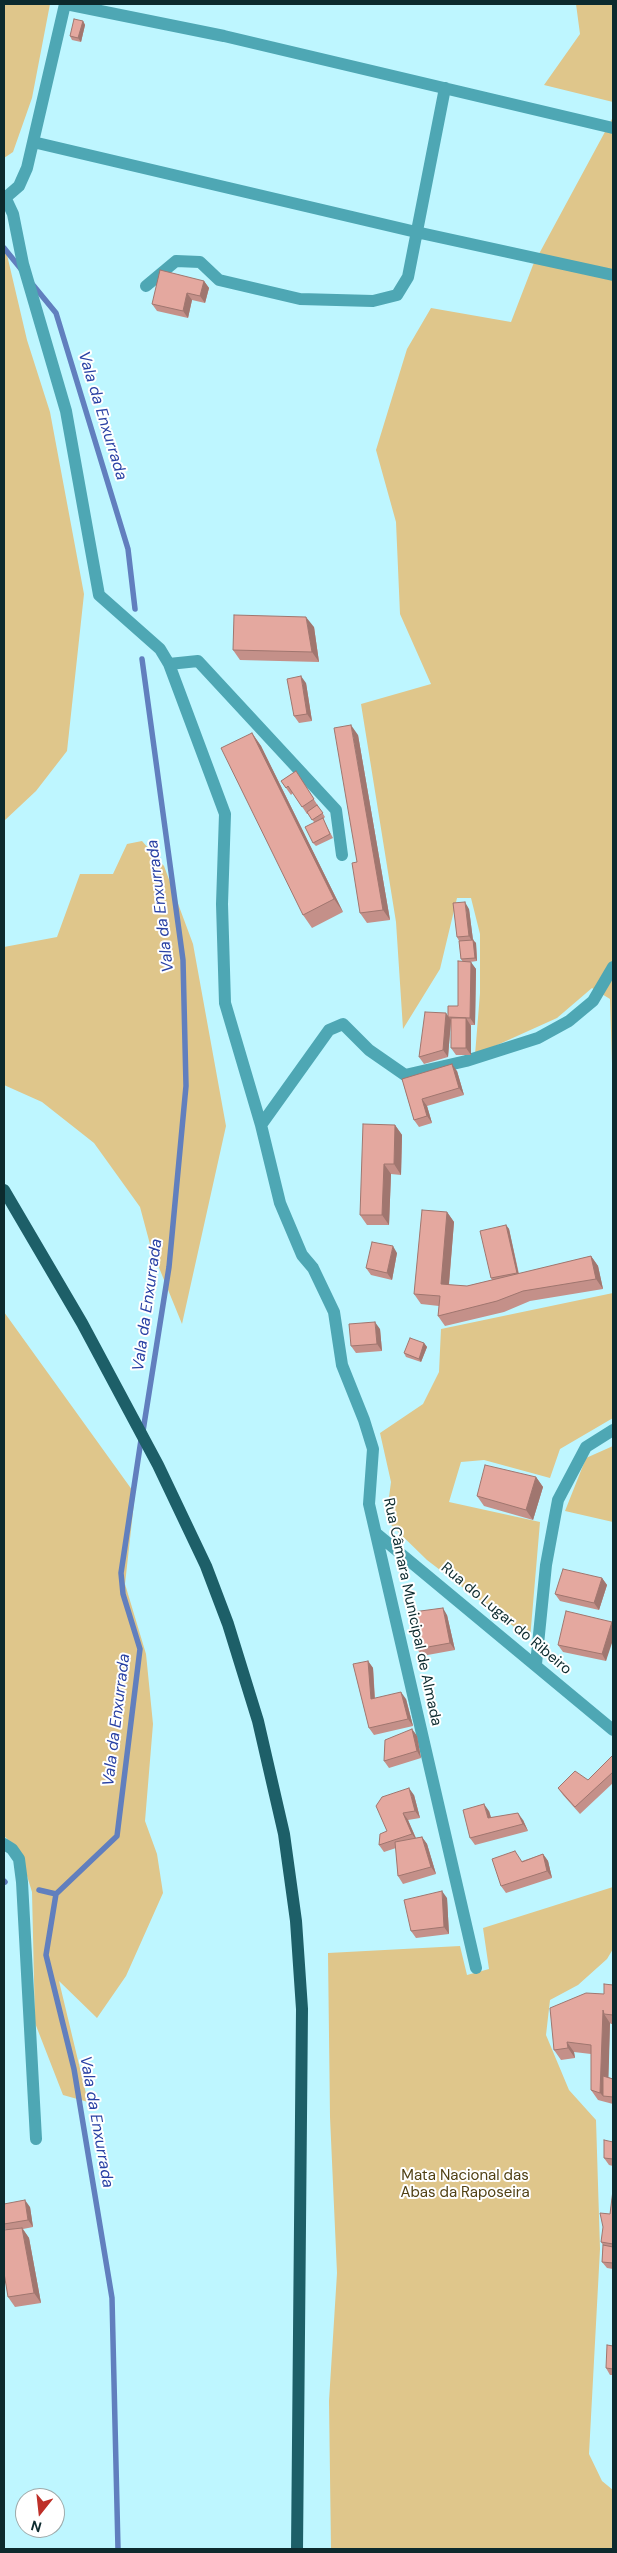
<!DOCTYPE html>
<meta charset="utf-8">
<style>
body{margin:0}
#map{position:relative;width:617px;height:2553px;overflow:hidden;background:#bef6ff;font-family:"DM Sans",sans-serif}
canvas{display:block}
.frame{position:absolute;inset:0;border:5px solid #0c2a2e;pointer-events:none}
.north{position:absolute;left:15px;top:2488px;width:50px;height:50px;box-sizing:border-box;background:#fff;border:1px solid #9eaaab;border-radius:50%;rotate:196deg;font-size:14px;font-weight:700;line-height:20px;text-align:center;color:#0c2a2e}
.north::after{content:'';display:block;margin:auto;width:18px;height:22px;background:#be3029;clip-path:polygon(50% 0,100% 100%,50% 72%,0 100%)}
</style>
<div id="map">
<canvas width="617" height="2553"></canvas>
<div class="frame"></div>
<div class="north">N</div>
</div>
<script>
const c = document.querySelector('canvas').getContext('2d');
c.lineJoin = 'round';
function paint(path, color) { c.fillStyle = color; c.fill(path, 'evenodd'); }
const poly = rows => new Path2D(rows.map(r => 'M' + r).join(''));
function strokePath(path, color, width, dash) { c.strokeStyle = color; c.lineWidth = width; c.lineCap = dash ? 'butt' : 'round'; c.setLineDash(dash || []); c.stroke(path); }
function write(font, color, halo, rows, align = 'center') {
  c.font = font + ' "DM Sans",sans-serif'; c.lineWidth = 4; c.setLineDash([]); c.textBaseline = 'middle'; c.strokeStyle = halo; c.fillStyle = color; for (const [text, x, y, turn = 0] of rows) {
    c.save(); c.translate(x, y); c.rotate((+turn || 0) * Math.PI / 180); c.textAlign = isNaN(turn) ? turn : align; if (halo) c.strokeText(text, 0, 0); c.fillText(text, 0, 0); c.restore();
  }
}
const green = poly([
 [4,4,50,4,32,98,13,152,4,158],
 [576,4,613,4,613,102,544,85,580,34],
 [613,117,613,1096,610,999,592,988,557,1018,475,1055,480,993,480,934,471,898,457,898,440,969,403,1029,396,922,361,704,431,684,400,614,396,522,376,450,407,349,431,308,511,322,533,265],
 [4,242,27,340,50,412,84,594,67,751,36,791,4,821],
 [142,841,164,866,193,944,226,1126,182,1324,151,1248,140,1207,94,1143,42,1102,4,1085,4,947,57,937,80,874,113,874,127,844],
 [613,1293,613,1418,560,1449,550,1478,484,1460,461,1462,449,1502,540,1522,530,1639,427,1560,386,1520,391,1482,380,1433,423,1404,439,1372,441,1329],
 [4,1312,135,1494,125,1584,146,1654,153,1724,145,1821,157,1854,163,1893,126,1976,97,2018,59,1981,88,2102,63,2095,35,2023,32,1892,19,1850,4,1836],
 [613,1446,613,1522,565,1511,586,1458],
 [613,1887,613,1949,607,1959,578,1985,550,2000,546,2035,569,2090,596,2120,600,2249,589,2454,602,2481,613,2490,613,2549,331,2549,329,2401,337,2273,330,2117,328,1953,460,1946,467,1975,489,1969,483,1928]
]);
const stream = poly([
 [4,248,21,269],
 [33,285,56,313,128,549,135,609],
 [142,659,183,960,186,1086,169,1267,143,1431],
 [4,1881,5,1882],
 [39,1890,56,1894],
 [118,2549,112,2298,74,2069,46,1955,56,1894,117,1836,140,1649,123,1594,121,1573,141,1440]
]);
const minor = poly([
 [66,4,224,36,613,128],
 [33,142,416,232,613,275],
 [4,199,19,186,27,168,65,4],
 [6,199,13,214,23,264,66,411,99,595,160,649,169,664,198,661,336,810,342,855],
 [146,286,176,261,200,262,219,280,300,299,373,301,397,295,408,277,445,88],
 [169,664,225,814,222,904,225,1003,261,1125,280,1203,302,1255,313,1268,334,1312,342,1365,364,1420,373,1449,369,1504,476,1968],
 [261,1125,329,1030,343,1024,369,1050,405,1075,466,1061,538,1038,569,1021,593,1001,613,967],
 [377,1534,613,1730],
 [536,1664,546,1565,558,1500,586,1447,613,1430],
 [4,1844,12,1849,19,1859,22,1882,36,2139]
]);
const major = poly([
 [4,1190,82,1323,158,1465,206,1566,228,1624,258,1721,284,1834,296,1921,302,2009,297,2549]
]);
const wall = poly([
 [83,21,85,25,81,42,72,40,70,36],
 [204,281,209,288,205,303,192,300,188,318,157,311,152,304],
 [314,627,319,662,240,660,233,650],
 [306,683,312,721,299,723,294,716],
 [252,733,261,746,343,912,312,928,303,915],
 [358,735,390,920,367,923,360,913,357,862],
 [296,771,325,817,323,819,333,838,316,846,313,843,314,822,308,814,307,814,293,793,291,795,281,781],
 [469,909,473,940,476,943,477,961,470,962,476,969,475,1025,471,1025,471,1055,456,1055,451,1048,451,1020,448,1057,424,1064,419,1057,448,1017,458,1006,463,962,461,959,459,941,457,937],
 [457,1071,464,1095,427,1106,432,1123,419,1127,414,1120,402,1079],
 [395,1125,402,1135,401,1175,391,1174,389,1225,367,1225,360,1215],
 [447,1212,454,1222,449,1285,467,1286,492,1280,491,1278,506,1225,509,1229,519,1274,591,1256,598,1266,603,1289,530,1301,504,1312,445,1326,438,1316,439,1306,421,1304,414,1294],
 [397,1253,392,1280,371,1275,366,1268],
 [380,1329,382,1351,356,1353,351,1346],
 [424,1343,427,1347,421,1362,406,1357,404,1353],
 [536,1477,543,1487,533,1520,484,1506,477,1496],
 [602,1578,607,1585,599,1610,560,1601,555,1594],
 [447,1615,455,1650,422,1656,417,1649],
 [612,1622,606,1661,563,1652,558,1645],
 [368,1661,373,1668,375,1698,406,1699,413,1726,374,1735,369,1728],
 [412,1729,417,1736,421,1758,389,1768,384,1761],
 [613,1755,613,1783,580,1814,563,1795,558,1788,588,1780],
 [414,1795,420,1818,408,1820,416,1838,422,1837,427,1844,436,1874,403,1884,398,1876,396,1848,384,1852,379,1845,387,1831],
 [489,1811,491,1817,523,1820,528,1831,475,1845,470,1838],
 [543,1854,548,1861,552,1878,506,1893,501,1886,522,1861],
 [447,1898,449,1934,416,1938,411,1931],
 [613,1985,613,2024,611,2024,610,2023,608,2077,613,2079,613,2104,598,2100,591,2090,591,2054,574,2052,575,2058,561,2060,554,2050,604,1994],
 [613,2142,613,2166,609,2165,604,2158],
 [613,2190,613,2269,607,2268,602,2262,603,2245,601,2242,610,2214],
 [4,2204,30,2207,33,2227,23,2229,29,2238,41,2303,15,2307,8,2297,6,2230,4,2227],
 [613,2346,613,2375,610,2375,606,2368]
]);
const shadedWall = poly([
 [83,21,85,25,81,42,78,38],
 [204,281,209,288,205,303,200,296],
 [187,293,192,300,188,318,183,311],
 [306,617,314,627,319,662,312,652],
 [301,676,306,683,312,721,307,714],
 [351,725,358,735,390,920,383,910],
 [252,733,261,746,343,912,334,899],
 [465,902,469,909,473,940,476,943,477,961,475,958,473,943,469,936],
 [471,962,476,969,475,1025,470,1018],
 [446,1013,451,1020,448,1057,443,1050],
 [466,1018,471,1026,471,1055,466,1048],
 [452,1064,457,1071,464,1095,459,1088],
 [422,1099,427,1106,432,1123,427,1116],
 [395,1125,402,1135,401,1175,394,1164],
 [384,1164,391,1174,389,1225,382,1215],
 [447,1212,454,1222,448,1294,441,1284],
 [506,1225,509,1229,519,1276,517,1273],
 [393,1246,397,1253,392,1280,387,1273],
 [591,1256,598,1266,603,1289,596,1279],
 [375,1322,380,1329,382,1351,377,1344],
 [424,1343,427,1347,421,1362,419,1359],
 [536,1477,543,1487,533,1520,526,1510],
 [602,1578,607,1585,599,1610,594,1603],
 [443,1608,447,1615,455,1650,450,1643],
 [612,1622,613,1624,613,1640,606,1661,602,1654],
 [368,1661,373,1668,375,1706,371,1699],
 [401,1692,406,1699,413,1726,408,1719],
 [412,1729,417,1736,421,1758,417,1751],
 [409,1788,414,1795,420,1818,415,1811],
 [484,1804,489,1811,493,1825,488,1818],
 [403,1813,408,1820,417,1841,412,1834],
 [518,1813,523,1820,528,1831,523,1824],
 [422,1837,427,1844,436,1874,431,1867],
 [543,1854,548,1861,552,1878,547,1871],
 [442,1891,447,1898,449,1934,444,1927],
 [603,2010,604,2014,610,2023,608,2096,603,2096,600,2093],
 [567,2042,574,2052,575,2058,568,2048],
 [25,2200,30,2207,33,2227,28,2220],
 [22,2228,29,2238,41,2303,34,2293]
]);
const building = poly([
 [74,19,83,21,78,38,70,36,74,19],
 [160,270,204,281,200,296,187,293,183,311,152,304,160,270],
 [234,615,306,617,312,652,233,650,234,615],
 [301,676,307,714,294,716,287,679,301,676],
 [351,725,383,910,360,913,352,863,357,862,334,728,351,725],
 [252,733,334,899,303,915,221,748,252,733],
 [296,771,314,799,302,807,288,786,286,788,281,781,296,771],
 [317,805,323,813,312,820,307,812,317,805],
 [323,818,330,834,313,843,305,827,323,818],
 [465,902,469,936,457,937,453,903,465,902],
 [473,940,475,958,461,959,459,941,473,940],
 [458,961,471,962,470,1018,448,1017,448,1006,458,1006,458,961],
 [425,1012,446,1013,443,1050,419,1057,425,1012],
 [451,1018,466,1018,466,1048,451,1048,451,1018],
 [452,1064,459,1088,422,1099,427,1116,414,1120,402,1079,452,1064],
 [363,1124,395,1125,394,1164,384,1164,382,1215,360,1215,363,1124],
 [422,1210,447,1212,441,1284,467,1286,591,1256,596,1279,523,1291,497,1301,438,1316,440,1296,414,1294,422,1210],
 [506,1225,517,1273,491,1278,480,1231,506,1225],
 [372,1242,393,1246,387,1273,366,1268,372,1242],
 [375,1322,377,1344,351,1346,349,1324,375,1322],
 [410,1338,424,1343,419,1359,404,1353,410,1338],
 [485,1465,536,1477,526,1510,477,1496,485,1465],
 [563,1569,602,1578,594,1603,555,1594,563,1569],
 [443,1608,450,1643,417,1649,413,1612,443,1608],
 [566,1611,612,1622,602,1654,558,1645,566,1611],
 [368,1661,371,1699,401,1692,408,1719,369,1728,353,1664,368,1661],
 [412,1729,417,1751,384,1761,385,1740,412,1729],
 [613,1755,613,1772,575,1807,558,1788,575,1771,588,1780,613,1755],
 [409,1788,415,1811,403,1813,412,1834,379,1845,380,1834,387,1831,376,1806,382,1797,409,1788],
 [484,1804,488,1818,518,1813,523,1824,470,1838,463,1810,484,1804],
 [422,1837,431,1867,398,1876,395,1842,422,1837],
 [515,1851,522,1862,543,1854,547,1871,501,1886,492,1859,515,1851],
 [442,1891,444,1927,411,1931,404,1900,442,1891],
 [604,1984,613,1985,613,2015,604,2014,603,2010,600,2093,591,2090,591,2045,567,2042,568,2048,554,2050,550,2008,586,1993,604,1994,604,1984],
 [603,2076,613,2079,613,2097,603,2096,603,2076],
 [604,2140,613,2142,613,2159,604,2158,604,2140],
 [613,2190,613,2244,601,2242,603,2227,600,2213,610,2214,613,2190],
 [25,2200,28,2220,4,2224,4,2204,25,2200],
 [22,2228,34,2293,8,2297,4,2273,4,2230,22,2228],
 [603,2245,613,2247,613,2263,602,2262,603,2245],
 [607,2345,613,2346,613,2369,606,2368,607,2345]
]);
const streetNames = [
 ["Rua Câmara Municipal de Almada",412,1612,78],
 ["Rua do Lugar do Ribeiro",506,1619,40]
];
const parkNames = [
 ["Mata Nacional das",465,2176],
 ["Abas da Raposeira",465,2193]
];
const waterNames = [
 ["Vala da Enxurrada",102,416,73],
 ["Vala da Enxurrada",161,906,-97],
 ["Vala da Enxurrada",148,1305,-82],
 ["Vala da Enxurrada",117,1720,-83],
 ["Vala da Enxurrada",96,2122,80]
];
paint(green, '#dfc68b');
strokePath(stream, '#617fbe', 5.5);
strokePath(minor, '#4ea7b4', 12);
strokePath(major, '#1d5f68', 12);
paint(wall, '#c49089');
paint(shadedWall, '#a0766f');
paint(building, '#e4a89f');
strokePath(building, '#a0766f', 1);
write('15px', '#0c2a2e', '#fff', streetNames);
write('15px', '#514114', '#fff', parkNames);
write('italic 16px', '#2941a4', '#fff', waterNames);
</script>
